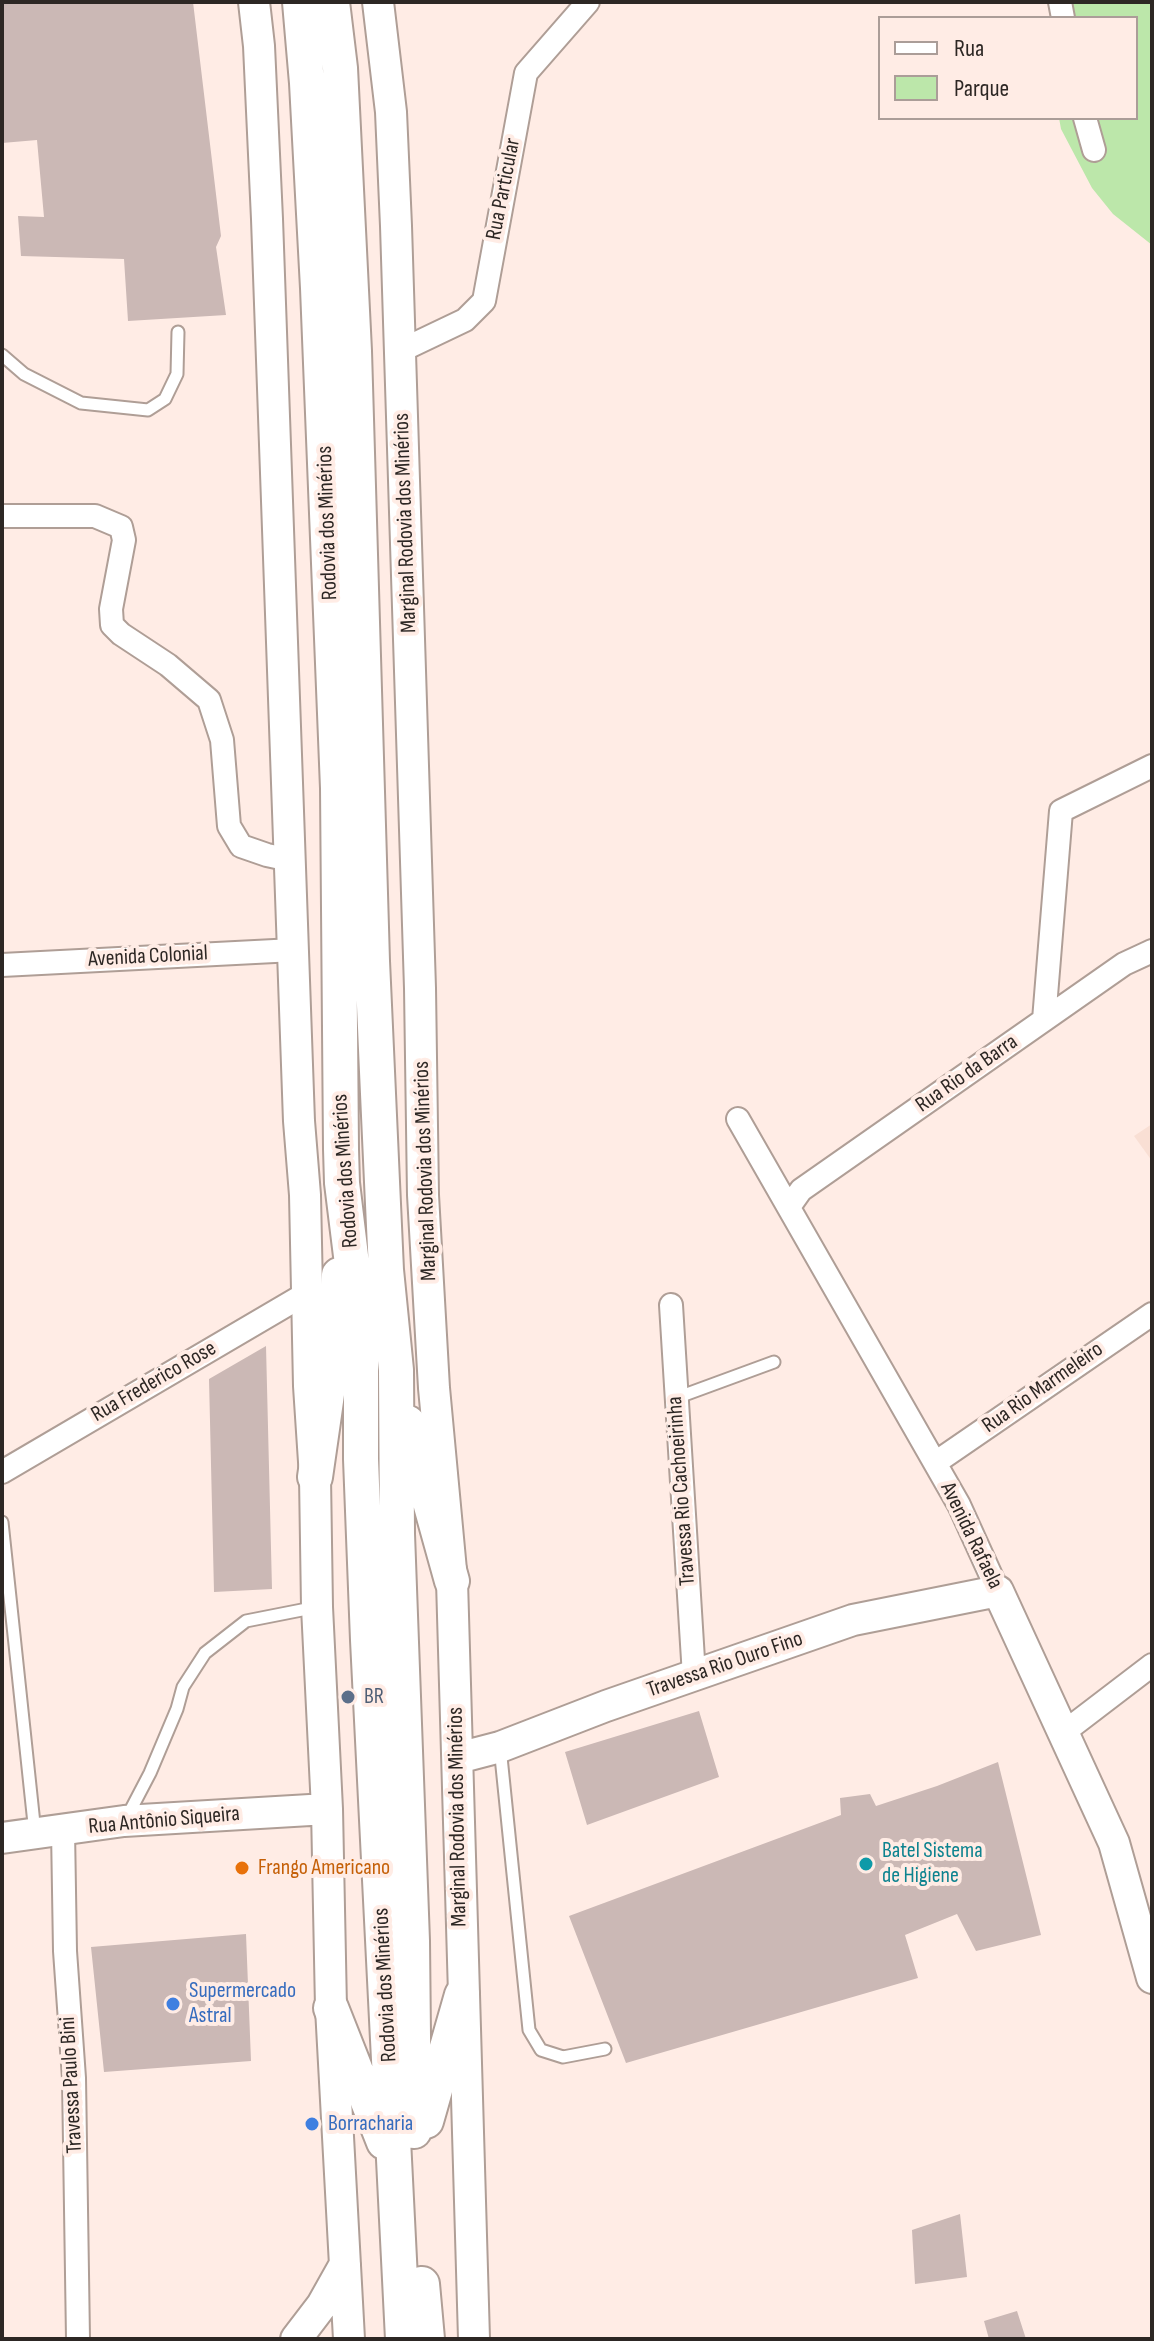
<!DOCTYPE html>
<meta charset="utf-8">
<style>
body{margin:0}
#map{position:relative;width:1154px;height:2341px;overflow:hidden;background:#ffece5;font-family:"Sofia Sans Condensed",sans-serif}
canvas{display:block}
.frame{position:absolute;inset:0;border:4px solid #2d2724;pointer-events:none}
.legend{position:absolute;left:878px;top:16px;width:260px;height:104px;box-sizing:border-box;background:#ffece5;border:2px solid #ab9d98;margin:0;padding:10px 14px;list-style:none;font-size:24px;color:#2d2724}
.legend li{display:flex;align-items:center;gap:16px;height:40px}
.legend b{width:40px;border:2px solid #ab9d98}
</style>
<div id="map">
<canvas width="1154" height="2341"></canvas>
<div class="frame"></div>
<ul class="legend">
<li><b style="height:10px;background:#fff"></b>Rua</li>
<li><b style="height:22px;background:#bce7aa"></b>Parque</li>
</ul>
</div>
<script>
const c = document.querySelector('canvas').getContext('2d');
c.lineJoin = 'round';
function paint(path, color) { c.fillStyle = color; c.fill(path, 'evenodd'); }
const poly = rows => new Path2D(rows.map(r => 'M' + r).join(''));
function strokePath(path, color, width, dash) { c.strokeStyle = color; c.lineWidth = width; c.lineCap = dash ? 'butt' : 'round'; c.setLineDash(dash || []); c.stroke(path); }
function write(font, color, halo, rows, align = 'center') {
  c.font = font + ' "Sofia Sans Condensed",sans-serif'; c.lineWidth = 8; c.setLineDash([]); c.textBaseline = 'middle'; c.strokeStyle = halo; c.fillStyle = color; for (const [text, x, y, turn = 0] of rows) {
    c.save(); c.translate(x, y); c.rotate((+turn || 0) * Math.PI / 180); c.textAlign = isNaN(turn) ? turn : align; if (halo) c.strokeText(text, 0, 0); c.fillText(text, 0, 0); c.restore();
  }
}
const built = poly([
 [1152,1124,1152,1161,1134,1136]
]);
const green = poly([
 [1057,2,1152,2,1152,245,1113,214,1092,188,1061,129,1059,118,1136,118,1136,18,1057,18]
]);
const building = poly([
 [2,2,193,2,221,236,216,247,226,315,128,321,124,259,21,256,18,216,44,217,37,140,2,143],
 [266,1346,272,1589,214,1592,209,1379],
 [699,1711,719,1777,587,1825,565,1752],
 [998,1762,1041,1935,976,1951,957,1914,905,1935,918,1978,626,2063,569,1916,841,1815,840,1798,870,1794,876,1806,937,1786],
 [246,1934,251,2061,104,2072,91,1947],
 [960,2214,967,2277,915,2284,912,2230],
 [1017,2311,1026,2339,989,2339,984,2321]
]);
const lane = poly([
 [2,355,24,374,81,403,148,410,165,399,177,374,178,332],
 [676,1398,774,1362],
 [2,1522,35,1833],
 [500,1747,529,2030,541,2050,563,2057,605,2049],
 [127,1817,150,1773,177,1709,183,1687,205,1653,246,1621,317,1607]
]);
const street = poly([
 [1060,2,1063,18],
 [1085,118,1094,150],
 [400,351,465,320,484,301,526,73,588,2],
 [2,516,95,516,121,527,124,540,111,609,112,625,121,634,168,665,209,700,222,740,229,826,241,846,267,855,290,860],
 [2,965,294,950],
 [1044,1020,1061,811,1152,766],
 [738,1119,959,1505,998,1591],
 [789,1207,801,1190,1124,964,1152,951],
 [671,1305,694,1676],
 [935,1463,1152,1314],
 [2,1472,307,1293],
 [1063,1733,1152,1665],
 [63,1830,65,1951,74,2078,78,2339]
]);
const secondary = poly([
 [254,2,259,46,267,219,299,1121,305,1195,309,1386,315,1477,317,1607,327,1809,331,2008,349,2339],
 [378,2,391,112,396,226,420,988,423,1195,434,1388,452,1581,474,2339],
 [458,1758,500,1747,606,1706,853,1620,998,1591,1114,1843,1152,1978],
 [2,1838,124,1821,327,1809],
 [296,2339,322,2305,345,2264]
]);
const primary = poly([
 [300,2,307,83,318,288,338,788,341,1149,342,1183,361,1337,361,1459,368,1640,403,2339],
 [332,2,340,68,354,351,372,961,386,1270,396,1370,397,1534,412,1941,414,2131],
 [408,1423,452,1581],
 [315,1477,330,1373,339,1275],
 [331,2008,384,2142],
 [426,2121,462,1995],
 [422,2284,427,2339]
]);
const markers = [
 [348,1697,8,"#5c6f8a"],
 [866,1864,8,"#0f9aa8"],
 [242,1868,8,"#e8710a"],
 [173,2004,8,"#3f7fe0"],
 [312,2124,8,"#3f7fe0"]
];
const streetNames = [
 ["Rua Particular",504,189,-79],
 ["Rodovia dos Minérios",328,523,-92],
 ["Marginal Rodovia dos Minérios",406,523,-92],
 ["Avenida Colonial",148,957,-3],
 ["Rua Rio da Barra",967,1074,-35],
 ["Rodovia dos Minérios",346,1171,-94],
 ["Marginal Rodovia dos Minérios",426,1171,-92],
 ["Rua Frederico Rose",154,1382,-30],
 ["Rua Rio Marmeleiro",1043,1388,-35],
 ["Travessa Rio Cachoeirinha",682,1491,-94],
 ["Avenida Rafaela",971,1536,64],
 ["Travessa Rio Ouro Fino",725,1665,-19],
 ["Marginal Rodovia dos Minérios",458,1817,-91],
 ["Rua Antônio Siqueira",164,1821,-5],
 ["Rodovia dos Minérios",386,1985,-93],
 ["Travessa Paulo Bini",72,2085,-93]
];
const serviceNames = [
 ["BR",364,1697]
];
const cultureNames = [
 ["Batel Sistema",882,1851],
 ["de Higiene",882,1876]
];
const foodNames = [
 ["Frango Americano",258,1868]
];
const shopNames = [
 ["Supermercado",189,1991],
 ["Astral",189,2016],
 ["Borracharia",328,2124]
];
paint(built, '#f9dfd4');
paint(green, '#bce7aa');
paint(building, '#cbb8b5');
strokePath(lane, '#af9e96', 15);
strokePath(street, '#af9e96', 26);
strokePath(secondary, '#af9e96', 34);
strokePath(primary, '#af9e96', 38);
strokePath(lane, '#fff', 11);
strokePath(street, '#fff', 22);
strokePath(secondary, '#fff', 30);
strokePath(primary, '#fff', 34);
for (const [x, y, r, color] of markers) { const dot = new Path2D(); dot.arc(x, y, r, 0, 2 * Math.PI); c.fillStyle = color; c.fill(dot); strokePath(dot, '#ffece5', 3); }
write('22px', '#2d2724', '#ffece5', streetNames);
write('22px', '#4e5e75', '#ffece5', serviceNames, 'left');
write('22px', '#0d838f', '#ffece5', cultureNames, 'left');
write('22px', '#c56008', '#ffece5', foodNames, 'left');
write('22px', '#366cbe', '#ffece5', shopNames, 'left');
</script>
